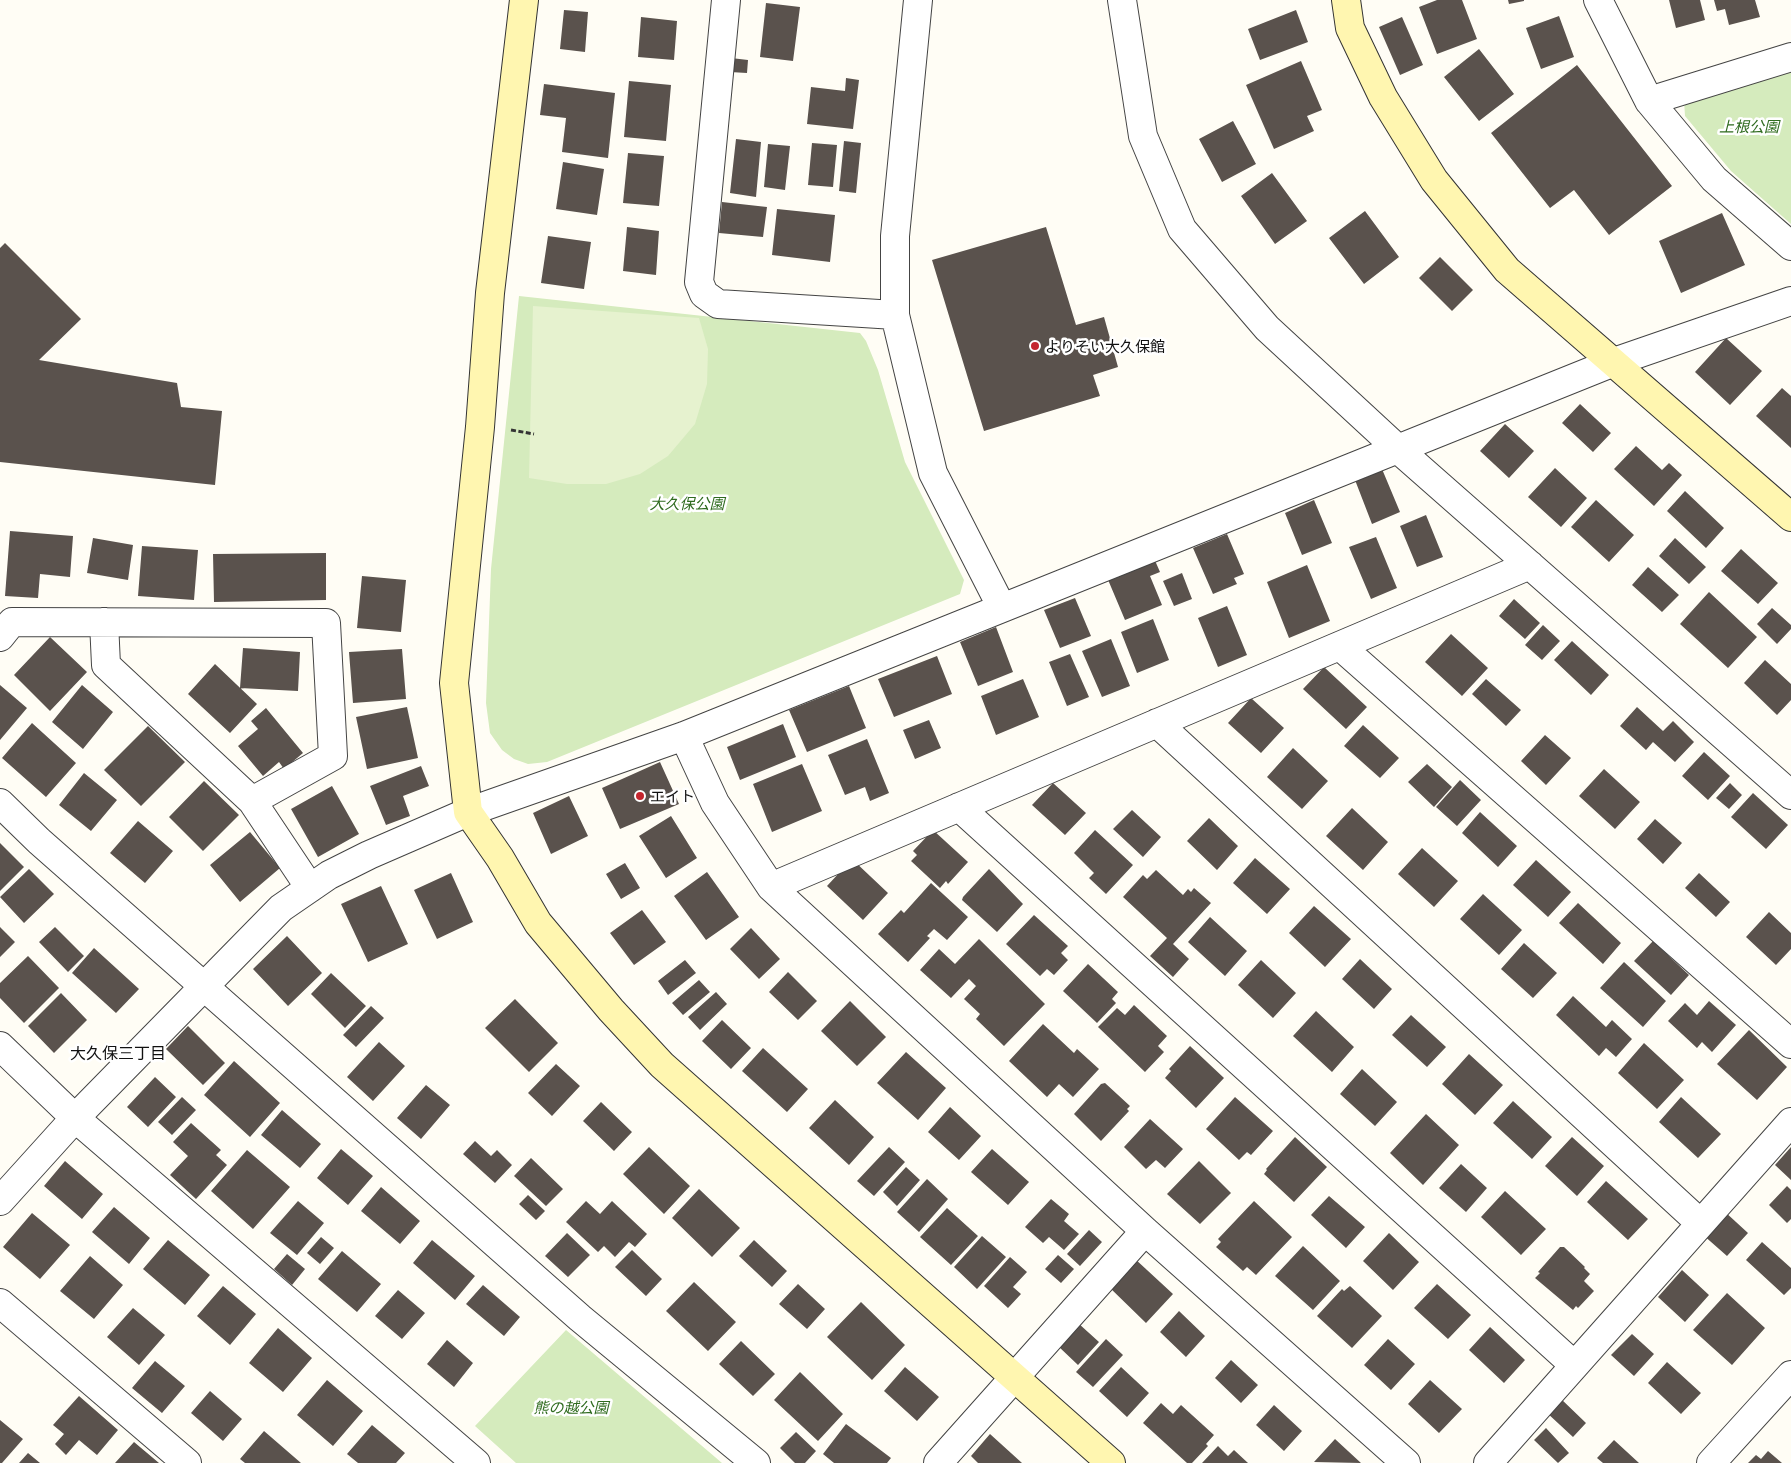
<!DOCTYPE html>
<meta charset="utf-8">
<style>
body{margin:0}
canvas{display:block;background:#fffdf5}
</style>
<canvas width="1791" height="1463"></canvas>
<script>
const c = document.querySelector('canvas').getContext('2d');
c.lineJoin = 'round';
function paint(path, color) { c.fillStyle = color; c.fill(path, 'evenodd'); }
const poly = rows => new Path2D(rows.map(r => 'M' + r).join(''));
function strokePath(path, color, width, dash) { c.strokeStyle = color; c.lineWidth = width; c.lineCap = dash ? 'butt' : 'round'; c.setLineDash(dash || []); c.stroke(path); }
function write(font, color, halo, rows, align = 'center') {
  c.font = font + ' Georgia,"Noto Sans JP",serif'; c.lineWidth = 5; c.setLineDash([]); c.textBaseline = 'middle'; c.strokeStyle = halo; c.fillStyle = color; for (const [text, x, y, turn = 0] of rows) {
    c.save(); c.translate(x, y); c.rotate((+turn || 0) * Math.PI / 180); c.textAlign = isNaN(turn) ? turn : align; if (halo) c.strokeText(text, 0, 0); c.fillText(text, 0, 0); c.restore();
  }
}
const green = poly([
 [1791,70,1791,224,1731,171,1685,116,1684,100],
 [519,296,860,333,866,341,878,370,905,462,964,580,960,594,547,762,528,764,514,759,502,750,490,733,486,703,491,569],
 [566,1330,722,1463,516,1463,475,1426]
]);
const pitch = poly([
 [533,306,699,318,708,349,707,384,695,424,668,456,640,474,606,484,567,484,529,478]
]);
const building = poly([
 [1437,0,1462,0,1477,39,1437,54,1419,7],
 [1508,0,1524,0,1524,1,1509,4],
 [1669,0,1700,0,1705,20,1676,28],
 [1714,0,1755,0,1760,17,1729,25,1725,9,1717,11],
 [766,3,800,7,793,61,760,57],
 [564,10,588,12,585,52,560,49],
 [1296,10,1308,42,1260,60,1248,29],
 [1559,16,1574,57,1541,69,1526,28],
 [641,17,677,21,674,60,638,57],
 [1402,17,1423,65,1400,75,1379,27],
 [1479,49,1514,94,1479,121,1444,77],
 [731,58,748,60,747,73,730,72],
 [1301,61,1322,110,1307,116,1314,131,1274,149,1246,85],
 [1577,65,1672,186,1609,235,1574,190,1550,208,1491,133],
 [846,78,859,80,853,129,807,124,811,87,845,91],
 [629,81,671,85,666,141,624,137],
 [544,84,615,93,608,158,562,152,566,118,540,115],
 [1233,121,1256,164,1222,182,1199,139],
 [736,139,761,142,756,197,730,193],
 [844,141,861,143,856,193,839,191],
 [812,143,837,145,833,187,808,185],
 [768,144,790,146,785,190,764,187],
 [628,153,664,156,659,206,623,203],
 [563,162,604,169,597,215,556,209],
 [1272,173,1307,221,1275,244,1241,196],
 [722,202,767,207,763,237,719,233],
 [777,209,835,215,830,262,772,255],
 [1365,211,1399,257,1364,284,1329,238],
 [1722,213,1745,265,1681,293,1659,241],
 [627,227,659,231,656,275,623,271],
 [1046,227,1076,325,1104,317,1118,367,1093,375,1100,396,984,431,932,260],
 [548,236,591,242,584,289,541,283],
 [5,243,81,319,39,360,177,383,181,407,222,411,215,485,0,462,0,248],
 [1440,257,1473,290,1452,311,1419,278],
 [1726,338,1762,371,1730,405,1695,372],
 [1782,388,1791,396,1791,448,1756,416],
 [1580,404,1611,433,1593,452,1562,423],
 [1505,424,1534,451,1509,478,1480,451],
 [1636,446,1662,470,1669,463,1682,475,1654,506,1614,469],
 [1555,468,1587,498,1561,527,1528,497],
 [1382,469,1400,512,1372,524,1355,480],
 [1685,491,1724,528,1706,548,1667,511],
 [1314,500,1332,543,1302,555,1285,513],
 [1596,500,1634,535,1609,562,1571,527],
 [1426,515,1443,557,1417,567,1400,526],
 [10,531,73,536,70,577,40,574,38,598,5,596],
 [1227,534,1244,574,1234,578,1237,584,1213,594,1193,548],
 [1376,537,1397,588,1371,599,1349,547],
 [93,538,133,545,128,580,87,573],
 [1675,538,1706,567,1689,584,1659,556],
 [142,546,198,550,194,600,138,596],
 [1741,549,1778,583,1758,604,1721,571],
 [326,553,326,600,214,602,213,554],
 [1153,556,1160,572,1150,576,1162,605,1125,620,1106,575],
 [1307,565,1330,621,1289,638,1267,582],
 [1648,567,1679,595,1662,612,1632,585],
 [1182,573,1192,599,1174,606,1163,581],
 [362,576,406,580,401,632,357,628],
 [1709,592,1757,637,1728,668,1680,624],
 [1075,598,1091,636,1060,648,1044,610],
 [1514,599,1540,623,1525,639,1499,616],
 [1227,606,1247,655,1218,667,1198,618],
 [1772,608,1791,625,1791,629,1777,644,1757,624],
 [1153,619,1169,660,1137,673,1121,632],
 [1543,625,1560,641,1542,660,1525,645],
 [996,627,1013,672,978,686,960,642],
 [1451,634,1488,668,1462,696,1425,662],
 [50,637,87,672,50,711,14,675],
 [1111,639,1130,686,1102,697,1082,651],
 [1572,641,1609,675,1591,695,1554,660],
 [243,648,300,652,298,691,240,688],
 [402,649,406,699,353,703,349,652],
 [1070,654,1089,697,1067,706,1049,662],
 [937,656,952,694,894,717,878,679],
 [1765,660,1791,684,1791,700,1777,715,1744,683],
 [215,664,257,704,230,733,188,694],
 [1324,667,1367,707,1346,729,1303,689],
 [1023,679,1039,717,996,735,981,696],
 [1486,679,1521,710,1506,726,1472,694],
 [0,685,27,708,0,740],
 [82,685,113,712,83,749,52,722],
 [849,686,866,728,807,752,789,710],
 [1251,698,1284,728,1261,753,1228,723],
 [407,707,418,758,367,769,356,717],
 [1637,707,1663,731,1673,721,1694,742,1675,762,1653,742,1646,750,1620,726],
 [266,708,303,753,284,769,279,762,263,776,238,746,258,729,251,721],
 [929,720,941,748,915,759,903,730],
 [32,723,76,763,46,797,2,758],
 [783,724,796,757,740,780,727,747],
 [1363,725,1399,758,1380,778,1344,746],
 [148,726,185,762,141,806,104,770],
 [1545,735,1571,758,1546,785,1521,761],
 [867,739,889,793,870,801,865,787,845,795,828,755],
 [1293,748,1328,781,1302,809,1267,777],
 [1704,752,1730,776,1708,800,1682,776],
 [660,762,679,804,620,829,602,788],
 [802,764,822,811,772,832,753,784],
 [1427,764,1452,787,1434,807,1408,782],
 [421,766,429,786,403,796,410,816,386,825,370,786],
 [1604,769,1640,802,1615,829,1579,796],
 [84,773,117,800,91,831,59,805],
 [1460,780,1481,800,1457,826,1436,807],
 [204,781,239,815,203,851,169,817],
 [1053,783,1086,813,1065,835,1032,805],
 [1730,783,1742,795,1729,809,1716,798],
 [332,786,359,834,318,857,291,809],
 [1753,793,1788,825,1766,849,1731,817],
 [569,796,588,836,551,854,533,813],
 [1352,808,1388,842,1363,870,1326,836],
 [1132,810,1161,837,1143,857,1113,829],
 [1480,812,1517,846,1498,867,1462,833],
 [671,816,697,858,666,878,639,836],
 [1209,818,1238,846,1217,870,1187,841],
 [1655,819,1682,843,1663,864,1637,839],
 [138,821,173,851,145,883,110,853],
 [933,830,968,862,948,884,946,881,940,888,911,861,917,855,913,851],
 [1095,830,1133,865,1106,894,1089,878,1094,873,1074,853],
 [250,832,280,868,240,902,210,865],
 [0,843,24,867,0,891],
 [1422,848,1458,881,1434,907,1398,874],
 [1255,858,1290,889,1267,914,1233,883],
 [852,859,888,893,863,920,827,886],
 [1536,860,1571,892,1548,917,1513,885],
 [625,863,640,888,621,899,606,874],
 [29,869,54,894,24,923,0,897],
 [989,869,1023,904,997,932,962,900,963,897],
 [1156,870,1183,895,1188,889,1191,892,1194,888,1211,903,1173,944,1189,959,1173,977,1150,956,1167,938,1123,897,1143,875,1147,879],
 [707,872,739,917,706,940,674,896],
 [451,873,473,922,437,939,414,890],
 [1699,873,1730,902,1716,917,1685,888],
 [931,883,968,917,947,940,934,929,927,936,930,938,908,962,878,934,901,910,904,913],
 [381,886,408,944,368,962,341,904],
 [1483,894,1522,930,1499,955,1460,919],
 [1578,903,1621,943,1603,964,1559,923],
 [1314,906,1351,939,1325,967,1289,933],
 [642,910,666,942,634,965,610,933],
 [1769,912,1791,933,1791,949,1776,965,1746,937],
 [1034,915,1068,946,1061,953,1068,960,1054,975,1047,969,1040,976,1006,944],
 [1210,917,1247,951,1225,976,1188,942],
 [0,927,15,942,0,957],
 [55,927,84,956,68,972,39,942],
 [751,928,780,959,759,979,730,949],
 [287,936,322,973,288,1006,253,969],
 [979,939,1045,1004,1004,1046,976,1019,980,1014,964,999,976,986,969,979,951,998,920,970,939,949,955,964],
 [1653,941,1689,975,1671,995,1634,961],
 [1524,943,1557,973,1533,998,1501,969],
 [94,948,139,989,116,1013,72,973],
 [28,956,59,988,24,1023,0,998,0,983],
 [1360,959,1392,989,1374,1009,1342,979],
 [685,960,696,973,668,995,658,981],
 [1261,960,1296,993,1273,1018,1238,985],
 [1624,962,1666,1001,1643,1027,1600,988],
 [1088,964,1118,992,1112,999,1116,1003,1097,1023,1063,991],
 [788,972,817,1001,798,1020,769,992],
 [331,973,366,1006,345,1028,311,994],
 [699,980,710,992,683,1015,672,1003],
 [716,992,727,1004,700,1030,688,1017],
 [61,993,87,1020,54,1053,28,1026],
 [1573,996,1606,1027,1612,1020,1632,1039,1616,1057,1606,1048,1599,1056,1556,1015],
 [515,999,558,1043,529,1072,485,1028],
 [850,1001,886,1037,857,1066,821,1031],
 [1709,1001,1736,1025,1712,1052,1702,1042,1697,1048,1668,1021,1685,1003,1697,1015],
 [1134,1005,1167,1036,1158,1046,1164,1052,1145,1072,1098,1027,1117,1008,1125,1015],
 [371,1006,384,1018,356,1047,343,1035],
 [1316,1011,1354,1047,1332,1072,1293,1036],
 [1411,1015,1446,1047,1427,1067,1392,1035],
 [722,1020,751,1048,731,1069,702,1041],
 [1043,1024,1074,1053,1077,1049,1099,1069,1073,1097,1059,1084,1047,1097,1009,1061],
 [188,1026,225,1063,203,1085,166,1049],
 [1749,1030,1787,1067,1757,1100,1717,1064],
 [379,1042,405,1066,373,1101,347,1077],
 [1644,1043,1684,1080,1657,1109,1618,1073],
 [1190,1046,1224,1078,1196,1108,1165,1078,1171,1071,1169,1069],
 [763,1048,808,1089,787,1112,742,1071],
 [906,1052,946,1088,918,1120,877,1083],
 [1469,1054,1503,1085,1475,1115,1442,1084],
 [234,1061,280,1103,250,1137,204,1095],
 [556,1064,580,1086,552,1116,528,1093],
 [1362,1069,1397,1102,1375,1126,1340,1094],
 [155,1077,176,1097,148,1127,127,1107],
 [1105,1083,1130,1106,1127,1109,1129,1111,1101,1141,1074,1114,1101,1084],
 [426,1085,450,1105,421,1139,397,1118],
 [182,1097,196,1110,172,1135,158,1122],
 [1235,1097,1273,1131,1251,1155,1247,1152,1239,1160,1206,1129],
 [1681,1097,1721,1134,1698,1158,1659,1122],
 [835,1100,874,1137,849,1165,809,1128],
 [1513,1101,1552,1137,1532,1159,1493,1123],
 [601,1102,632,1132,614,1151,583,1121],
 [950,1107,981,1136,959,1160,928,1132],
 [282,1110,321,1144,300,1168,261,1135],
 [1426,1114,1459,1145,1423,1185,1390,1153],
 [1150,1119,1183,1149,1165,1168,1156,1160,1146,1169,1124,1147],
 [191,1123,221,1150,216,1155,227,1165,196,1199,170,1175,188,1156,173,1142],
 [1295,1137,1327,1167,1294,1202,1264,1174,1267,1170,1266,1169],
 [1572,1137,1604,1166,1577,1196,1545,1166],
 [475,1141,491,1156,497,1150,512,1165,495,1183,463,1154],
 [649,1147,690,1186,664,1214,623,1174],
 [889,1147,905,1162,874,1196,857,1181],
 [1791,1147,1791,1180,1775,1165],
 [341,1149,373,1176,348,1205,317,1178],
 [992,1149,1029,1182,1008,1205,971,1172],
 [247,1150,290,1187,253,1229,211,1191],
 [531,1158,563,1189,546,1206,514,1176],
 [65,1161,103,1194,82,1219,44,1186],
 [1199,1161,1231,1193,1200,1224,1167,1194],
 [1461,1164,1487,1188,1466,1212,1439,1188],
 [906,1167,920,1180,897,1206,883,1192],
 [927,1179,948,1199,919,1232,897,1212],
 [1606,1181,1648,1219,1628,1240,1587,1202],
 [1787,1186,1791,1190,1791,1219,1787,1223,1769,1205],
 [381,1187,420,1221,400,1244,361,1211],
 [699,1189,740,1228,712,1257,672,1218],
 [1505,1191,1546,1229,1521,1255,1481,1217],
 [528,1195,545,1211,536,1220,519,1204],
 [1329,1196,1365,1227,1346,1248,1311,1215],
 [1051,1199,1069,1214,1064,1221,1079,1234,1064,1250,1049,1237,1043,1243,1025,1227],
 [298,1201,324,1223,297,1255,270,1233],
 [586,1201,600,1214,612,1201,647,1234,635,1247,629,1242,615,1257,604,1246,598,1252,566,1222],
 [1254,1201,1292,1237,1256,1275,1247,1267,1243,1271,1216,1247,1221,1242,1218,1239],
 [114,1207,150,1238,129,1264,92,1232],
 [947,1208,978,1236,951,1265,920,1237],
 [1724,1211,1748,1233,1727,1256,1702,1234],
 [32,1213,70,1245,40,1279,3,1247],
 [1089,1230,1102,1242,1080,1266,1067,1254],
 [567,1233,590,1255,568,1277,545,1256],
 [1389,1233,1419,1262,1393,1290,1363,1261],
 [982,1236,1006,1257,977,1289,954,1267],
 [321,1237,334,1248,320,1264,307,1253],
 [168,1240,210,1275,185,1305,143,1269],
 [432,1240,475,1276,455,1300,413,1263],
 [754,1240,787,1271,772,1287,739,1256],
 [1762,1242,1791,1268,1791,1288,1784,1295,1746,1260],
 [1303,1246,1340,1281,1313,1310,1275,1276],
 [1560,1247,1564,1247,1585,1267,1584,1268,1590,1274,1584,1281,1594,1291,1578,1308,1576,1306,1573,1310,1535,1278,1540,1273,1538,1272],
 [632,1250,662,1279,646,1296,615,1267],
 [342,1251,381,1284,357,1312,318,1279],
 [287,1254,305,1269,292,1285,274,1269],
 [1058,1255,1074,1269,1061,1283,1045,1269],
 [90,1256,123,1285,94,1319,60,1291],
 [1010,1257,1027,1272,1013,1287,1021,1294,1008,1308,984,1286],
 [1134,1258,1173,1294,1146,1323,1108,1286],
 [1682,1270,1709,1295,1685,1322,1658,1297],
 [694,1282,736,1322,708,1351,666,1311],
 [798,1284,825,1309,807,1329,779,1304],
 [1437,1284,1471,1315,1448,1339,1414,1308],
 [483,1285,520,1317,504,1336,466,1304],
 [223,1286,256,1314,230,1345,197,1316],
 [1350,1286,1382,1316,1352,1348,1317,1316,1342,1289,1344,1291],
 [398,1290,425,1313,402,1339,375,1316],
 [1727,1293,1765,1328,1732,1365,1693,1330],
 [861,1302,905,1345,872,1380,827,1337],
 [133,1308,165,1335,139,1365,107,1337],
 [1179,1311,1205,1336,1186,1357,1160,1332],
 [1078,1323,1099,1342,1078,1365,1058,1346],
 [1490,1327,1525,1360,1504,1383,1469,1350],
 [278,1328,312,1358,283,1392,249,1363],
 [1632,1334,1654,1354,1634,1376,1611,1355],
 [1106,1339,1123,1355,1093,1387,1076,1372],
 [1388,1339,1415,1364,1391,1390,1364,1365],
 [447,1340,473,1363,454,1387,427,1364],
 [741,1341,775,1374,753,1396,719,1364],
 [1231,1360,1258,1385,1241,1403,1215,1378],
 [155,1361,185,1386,162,1413,132,1388],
 [1667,1362,1701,1393,1681,1414,1648,1383],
 [905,1367,939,1397,917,1421,884,1391],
 [1121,1367,1149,1393,1127,1417,1099,1391],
 [800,1372,843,1414,818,1441,774,1400],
 [327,1380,363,1411,333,1446,297,1415],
 [1430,1380,1462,1409,1439,1433,1408,1404],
 [210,1391,242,1419,223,1441,191,1413],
 [79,1396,118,1430,97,1455,79,1440,66,1455,55,1444,64,1434,53,1425],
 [1559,1397,1586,1423,1573,1437,1546,1412],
 [1161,1403,1173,1414,1181,1405,1214,1435,1206,1444,1208,1446,1192,1463,1187,1463,1143,1423],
 [1274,1405,1302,1431,1284,1451,1256,1425],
 [0,1420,23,1439,2,1463,0,1463],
 [846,1424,891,1458,887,1463,834,1463,823,1454],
 [372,1425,405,1453,396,1463,358,1463,347,1454],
 [1546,1428,1569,1453,1558,1463,1534,1440],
 [264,1431,301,1463,245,1463,240,1459],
 [796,1432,816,1451,805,1463,795,1463,780,1448],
 [990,1434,1022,1463,978,1463,971,1456],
 [1335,1439,1361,1463,1314,1462],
 [1614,1440,1639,1463,1603,1463,1597,1458],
 [134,1442,159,1463,115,1463],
 [1218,1446,1228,1456,1234,1450,1248,1463,1202,1463],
 [1768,1451,1782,1463,1748,1463,1756,1455,1761,1459],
 [28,1453,40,1463,19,1463]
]);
const path = poly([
 [511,430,534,434]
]);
const street = poly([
 [726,0,699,282,704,294,718,304,895,315],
 [918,0,895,236,895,315,933,473,1002,608],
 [1122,0,1143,136,1182,229,1267,328,1399,450,1791,795],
 [1598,0,1649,101,1714,179,1791,246],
 [1649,101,1791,57],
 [104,622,106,665,252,801],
 [0,637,12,622,326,623,333,756,252,801,310,888],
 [1340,646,1791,1044],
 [1157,723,1699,1222],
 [684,736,715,803,771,887,1145,1231,1406,1463],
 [0,803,39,841,580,1318,756,1463],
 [959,807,1574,1365],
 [771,887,1530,565],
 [0,1046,75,1118,476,1463],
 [0,1201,75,1118,281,908,329,875,369,855,468,812,684,736,1614,362,1791,301],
 [0,1303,187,1463],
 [938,1463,1145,1231],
 [1488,1463,1791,1122],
 [1711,1463,1791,1375]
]);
const secondary = poly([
 [524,0,490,293,480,427,454,683,468,812,500,858,538,923,611,1010,662,1065,1111,1463],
 [1346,0,1350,28,1383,97,1434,180,1507,270,1791,517]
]);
const markers = [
 [1035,346,5,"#c4262e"],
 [640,796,5,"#c4262e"]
];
const parkNames = [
 ["上根公園",1749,126],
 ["大久保公園",687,503],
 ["熊の越公園",571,1407]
];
const poiNames = [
 ["よりそい大久保館",1045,346],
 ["エイト",650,796]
];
const neighbourhoodNames = [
 ["大久保三丁目",118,1053]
];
paint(green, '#d5ebbd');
paint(pitch, '#e6f2cf');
paint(building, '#5a524d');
strokePath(street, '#444', 30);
strokePath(secondary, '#333', 30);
strokePath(path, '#333', 3, [5, 2.5]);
strokePath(street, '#fff', 28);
strokePath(secondary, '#fff6b0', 28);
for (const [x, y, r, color] of markers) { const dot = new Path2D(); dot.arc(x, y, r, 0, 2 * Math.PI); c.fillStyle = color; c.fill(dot); strokePath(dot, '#fff', 2); }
write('italic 15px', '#2f6b1f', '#fff', parkNames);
write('15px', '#111', '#fff', poiNames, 'left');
write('16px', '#111', '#fff', neighbourhoodNames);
</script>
